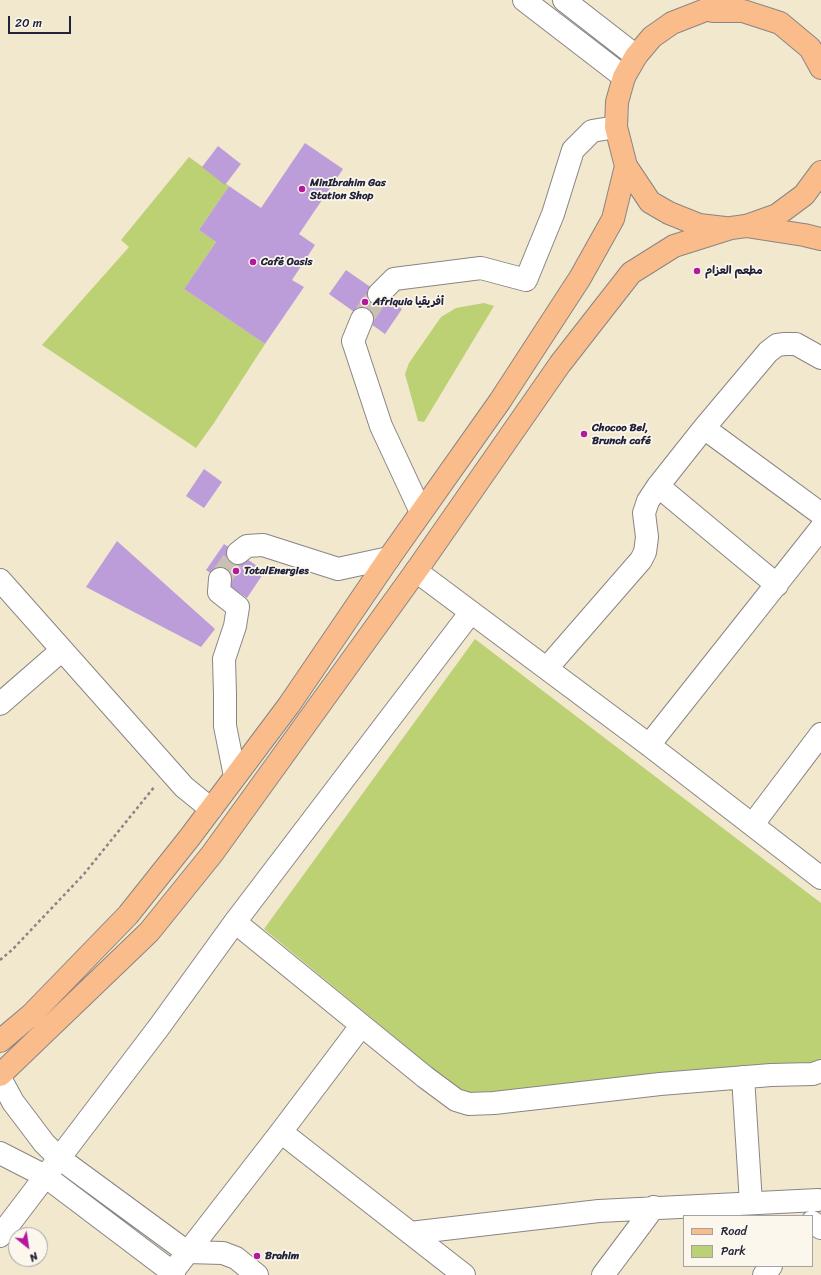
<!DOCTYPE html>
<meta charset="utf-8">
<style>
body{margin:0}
#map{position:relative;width:821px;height:1275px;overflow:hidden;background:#f1e8ce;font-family:Sriracha,sans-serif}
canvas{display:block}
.legend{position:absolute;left:683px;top:1215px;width:130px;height:52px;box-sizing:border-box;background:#fbf7ec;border:1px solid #a4a2a5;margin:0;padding:5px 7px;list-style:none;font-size:12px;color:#22223b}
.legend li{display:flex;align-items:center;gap:8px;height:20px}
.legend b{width:20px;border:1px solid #a4a2a5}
.north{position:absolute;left:8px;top:1227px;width:40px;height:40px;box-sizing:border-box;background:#fbf7ec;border:1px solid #a4a2a5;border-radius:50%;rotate:150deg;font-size:11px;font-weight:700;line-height:16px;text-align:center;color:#22223b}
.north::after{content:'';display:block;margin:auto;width:14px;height:18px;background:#b5179e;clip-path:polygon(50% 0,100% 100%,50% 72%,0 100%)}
.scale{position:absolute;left:8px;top:16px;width:63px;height:18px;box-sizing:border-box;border:2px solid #22223b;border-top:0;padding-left:5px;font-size:12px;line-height:14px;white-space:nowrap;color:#22223b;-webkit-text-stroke:3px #fbf7ec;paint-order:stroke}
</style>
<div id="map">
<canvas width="821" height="1275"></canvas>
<ul class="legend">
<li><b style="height:5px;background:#f9bc8a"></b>Road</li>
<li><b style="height:11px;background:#bcd174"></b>Park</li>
</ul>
<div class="north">N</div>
<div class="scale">20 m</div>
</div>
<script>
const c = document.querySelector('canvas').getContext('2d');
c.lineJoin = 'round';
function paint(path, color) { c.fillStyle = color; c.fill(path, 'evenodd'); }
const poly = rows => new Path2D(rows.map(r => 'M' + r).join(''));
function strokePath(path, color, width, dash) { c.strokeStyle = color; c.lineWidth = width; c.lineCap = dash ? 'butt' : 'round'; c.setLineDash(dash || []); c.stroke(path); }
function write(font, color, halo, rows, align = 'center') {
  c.font = font + ' Sriracha,"Playpen Sans Arabic",sans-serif'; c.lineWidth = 3.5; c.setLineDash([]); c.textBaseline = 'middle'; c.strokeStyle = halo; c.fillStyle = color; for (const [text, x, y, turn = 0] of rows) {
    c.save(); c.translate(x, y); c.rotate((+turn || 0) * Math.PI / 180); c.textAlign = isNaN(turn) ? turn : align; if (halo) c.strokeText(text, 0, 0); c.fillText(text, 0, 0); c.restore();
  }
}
const green = poly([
 [189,157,229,186,199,230,216,242,184,289,265,344,214,423,196,448,42,345,129,247,121,240],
 [484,303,494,306,424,422,418,421,405,374,409,363,441,317,456,308],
 [475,639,821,903,821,1064,466,1096,264,929]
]);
const building = poly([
 [305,143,343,169,299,234,315,245,292,280,304,287,265,344,184,289,216,242,199,230,229,186,261,208],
 [218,146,241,164,225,185,202,167],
 [346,270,402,309,385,334,329,294],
 [204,469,222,482,204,508,186,496],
 [117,541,215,629,201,647,86,587],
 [224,544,265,571,247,598,206,570]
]);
const minorTunnel = poly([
 [362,319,379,294],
 [220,579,238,553]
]);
const path = poly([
 [0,960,12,950,84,874,155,786]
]);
const minor = poly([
 [524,0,624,77],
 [564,0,636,56],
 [379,294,394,279,481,268,526,280,553,214,573,150,592,131,616,127],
 [362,319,353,341,381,426,421,512],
 [821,358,796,344,785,344,777,345,768,352,704,428,821,514],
 [658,486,777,585],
 [238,553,247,546,263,545,338,569,389,558],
 [416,571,649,745,821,878],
 [220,579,219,592,238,607,235,626,224,659,225,694,225,726,235,776],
 [0,580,184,787,211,809],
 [547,668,641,560,645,552,646,545,647,537,644,513,648,501,658,486,704,428],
 [0,704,62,650],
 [649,745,821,528],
 [753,824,821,734],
 [235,922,425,1077,456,1100,469,1104,494,1103,660,1084,771,1075,813,1074,821,1071],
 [743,1077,751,1203],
 [0,1078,13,1102,44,1143,59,1158,187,1252,223,1253,236,1258,257,1275],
 [281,1132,464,1275],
 [0,1153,45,1176,172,1272,174,1275],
 [812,1222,821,1228],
 [410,1233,599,1211,818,1200],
 [0,1236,159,1027,235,922,471,612],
 [170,1275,281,1132,361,1026],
 [603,1275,654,1207],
 [764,1275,771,1266]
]);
const major = poly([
 [746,226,804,235,821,239]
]);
const highway = poly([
 [713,11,743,11,780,23,810,48,821,68],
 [725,228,699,225,669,213,650,202,626,166,616,127,617,102,624,77,636,56,652,37,672,23,731,0],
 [0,1041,31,1015,128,915,190,837,289,705,389,558,500,401,580,278,613,219,626,166],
 [0,1075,149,932,212,854,416,571,560,364,631,273,674,246,731,228,746,226,777,215,804,195,821,172]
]);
const markers = [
 [302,189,4,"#b5179e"],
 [253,262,4,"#b5179e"],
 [697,271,4,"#b5179e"],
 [365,302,4,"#b5179e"],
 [584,434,4,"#b5179e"],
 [236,571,4,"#b5179e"],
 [257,1256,4,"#b5179e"]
];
const poiNames = [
 ["MinIbrahim Gas",310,183],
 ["Station Shop",310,196],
 ["Café Oasis",261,262],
 ["مطعم العزام",705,271],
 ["Afriquia أفريقيا",373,302],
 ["Chocoo Bel,",592,428],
 ["Brunch café",592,441],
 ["TotalEnergies",244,571],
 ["Brahim",265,1256]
];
paint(green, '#bcd174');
paint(building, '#bc9dda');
strokePath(minorTunnel, '#c8c0b1', 22, [22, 11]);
strokePath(minor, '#8a8584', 24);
strokePath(major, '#8a8584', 24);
strokePath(highway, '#8a8584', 24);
strokePath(path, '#8a8584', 2.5, [3, 3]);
strokePath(minor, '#fff', 22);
strokePath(major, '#f9bc8a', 22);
strokePath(highway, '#f9bc8a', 22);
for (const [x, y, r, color] of markers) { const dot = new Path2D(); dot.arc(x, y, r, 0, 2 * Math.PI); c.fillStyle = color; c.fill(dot); strokePath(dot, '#fbf7ec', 1.5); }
write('bold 11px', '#22223b', '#fbf7ec', poiNames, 'left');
</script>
